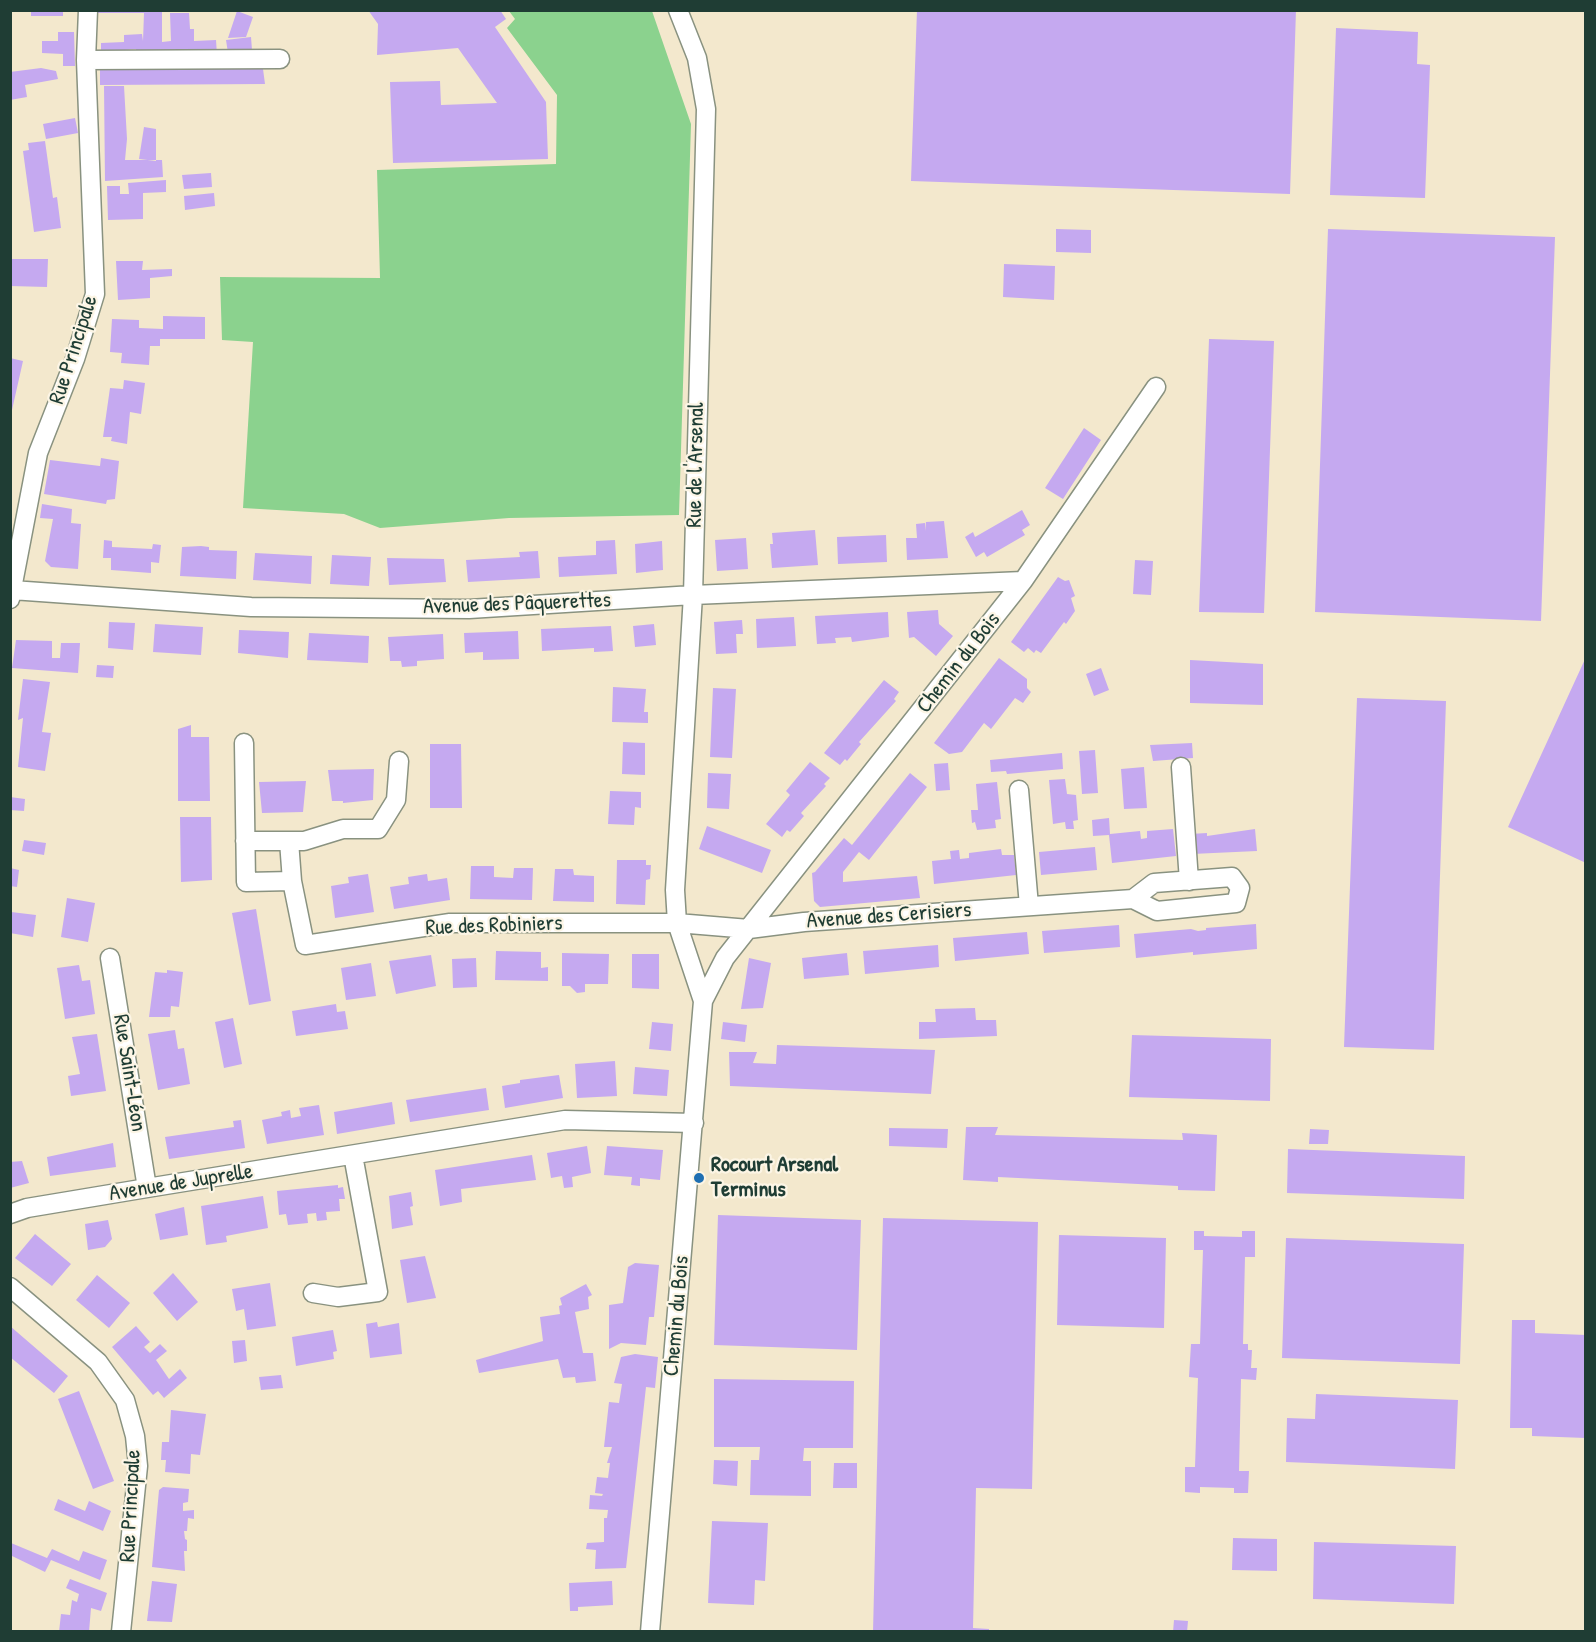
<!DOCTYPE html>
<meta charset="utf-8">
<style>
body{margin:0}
#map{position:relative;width:1596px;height:1642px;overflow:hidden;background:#f3e8cd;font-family:"Patrick Hand",sans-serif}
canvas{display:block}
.frame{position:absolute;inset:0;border:12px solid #1f3d34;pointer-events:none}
</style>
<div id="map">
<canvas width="1596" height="1642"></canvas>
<div class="frame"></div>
</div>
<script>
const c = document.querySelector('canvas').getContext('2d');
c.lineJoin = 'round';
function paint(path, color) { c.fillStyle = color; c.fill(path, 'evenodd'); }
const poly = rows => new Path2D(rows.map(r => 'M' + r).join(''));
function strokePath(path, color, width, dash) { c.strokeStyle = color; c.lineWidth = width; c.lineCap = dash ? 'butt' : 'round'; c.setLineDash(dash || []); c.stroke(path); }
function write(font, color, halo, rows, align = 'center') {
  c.font = font + ' "Patrick Hand",sans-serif'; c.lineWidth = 4.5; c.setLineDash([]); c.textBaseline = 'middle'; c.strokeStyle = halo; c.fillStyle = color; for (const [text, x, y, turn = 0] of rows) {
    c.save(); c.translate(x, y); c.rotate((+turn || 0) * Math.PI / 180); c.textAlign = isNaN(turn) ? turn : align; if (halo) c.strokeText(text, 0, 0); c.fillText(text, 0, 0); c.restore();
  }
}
const green = poly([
 [509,11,652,11,691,124,679,515,509,518,380,528,344,514,243,508,253,342,222,340,220,277,380,278,377,170,556,164,557,95,507,28,515,19]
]);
const building = poly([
 [31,10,63,10,63,16,31,16],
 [97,10,162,10,162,42,171,41,170,13,189,13,190,29,194,29,194,41,216,40,217,55,136,51,136,49,101,52,101,43,124,42,124,35,142,34,143,41,144,13,97,13],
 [368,10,500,10,506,19,495,27,546,102,548,159,393,163,390,82,440,81,441,105,497,103,458,48,377,55,378,24],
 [917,10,1296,10,1290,194,911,181],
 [237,11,253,17,246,37,228,38],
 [1336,28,1418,32,1417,64,1430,65,1425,198,1330,195],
 [58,32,74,32,75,66,63,66,63,54,42,53,42,41,58,41],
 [251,37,252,50,228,53,226,40],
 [41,68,56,71,58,79,25,85,27,97,10,100,10,72],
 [100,68,263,69,265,84,100,85],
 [104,86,124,86,127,139,125,160,162,160,163,177,105,181],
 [75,118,78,133,46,139,43,124],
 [144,127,156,129,156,161,139,159],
 [45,141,53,198,57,197,61,228,34,232,23,151,29,150,28,143],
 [211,173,212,187,184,189,182,175],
 [166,180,166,192,143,193,143,219,108,220,107,186,120,186,120,194,129,194,128,183],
 [214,193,215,206,185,210,184,196],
 [1056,229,1091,230,1091,253,1056,252],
 [1328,229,1555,237,1541,621,1315,612],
 [10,259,48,259,47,287,10,286],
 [116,261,143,261,142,270,172,269,172,276,150,278,150,298,118,300],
 [1004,264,1055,266,1054,300,1003,297],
 [163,316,205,317,205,339,160,339,160,346,150,346,149,365,121,363,122,353,110,352,112,319,139,320,139,328,163,329],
 [1209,339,1274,341,1264,613,1199,612],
 [10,358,23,361,12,410,10,410],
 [124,380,145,383,141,414,130,412,127,444,111,441,112,437,103,437,110,388,123,389],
 [1084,428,1101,440,1063,499,1045,488],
 [101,458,119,461,115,499,107,500,106,504,44,494,50,460,100,466],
 [42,504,72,509,71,523,81,524,78,569,51,567,45,561,53,519,40,518],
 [1022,510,1030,525,1022,530,1025,535,987,557,984,552,976,557,965,537,973,532,975,537],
 [944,521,948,558,907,560,906,538,917,538,916,524,925,523,925,531,926,522],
 [815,530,818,565,772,568,770,544,773,544,772,533],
 [886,535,887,562,838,564,837,537],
 [746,538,748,569,717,571,715,540],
 [104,540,112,541,112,547,152,549,153,544,161,545,159,563,151,562,151,573,111,570,111,558,103,558],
 [615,540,617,574,559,577,558,557,596,555,596,541],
 [662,541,663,570,636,573,635,544],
 [201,546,209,547,209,550,237,551,236,579,180,576,182,547],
 [538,551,540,578,468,582,466,560,520,557,519,552],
 [255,553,312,556,311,584,253,580],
 [332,555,371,557,369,586,330,584],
 [387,558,444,559,446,582,389,585],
 [1135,560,1153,561,1151,595,1133,594],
 [1058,577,1065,581,1069,580,1075,596,1071,598,1075,611,1066,624,1064,622,1041,653,1036,650,1034,653,1028,648,1024,652,1011,642],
 [938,610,939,624,953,636,936,656,914,637,909,638,907,612],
 [888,612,889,637,852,642,851,637,835,638,836,643,817,644,815,616],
 [794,617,796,646,757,648,756,619],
 [742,620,743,634,736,634,737,653,716,654,714,622],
 [109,622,135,623,133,650,108,648],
 [155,624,203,627,201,655,153,652],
 [654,624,656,645,635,647,633,626],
 [611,626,613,651,594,652,594,648,542,651,541,629],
 [239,630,289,632,288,658,238,653],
 [518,631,519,659,483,660,483,652,465,653,464,633],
 [309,633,369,636,368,663,307,660],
 [443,634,444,659,417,661,417,666,402,667,401,661,390,661,388,637],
 [16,640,52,641,52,658,60,658,61,643,80,643,78,673,12,668],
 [1586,657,1586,863,1508,827],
 [999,658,1027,679,1027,688,1031,692,1023,703,1015,698,991,729,984,723,962,752,949,754,934,743],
 [1190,660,1263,664,1263,705,1190,703],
 [97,665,114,666,113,678,96,677],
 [1101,668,1109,690,1094,696,1086,674],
 [23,679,50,682,42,732,51,733,45,771,18,767,23,718,18,720],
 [884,680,899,692,894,699,896,701,859,742,861,744,847,761,845,759,840,765,824,753],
 [613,687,646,689,644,712,648,712,648,723,612,722],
 [713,688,736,689,732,758,710,757],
 [1357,698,1446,701,1434,1050,1344,1047],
 [191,725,191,737,209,737,210,801,178,801,178,729],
 [623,742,645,743,645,775,622,774],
 [1192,743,1193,758,1153,761,1150,745],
 [430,744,461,744,462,808,430,808],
 [1095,750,1098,793,1082,794,1079,751],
 [1062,753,1063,769,1007,774,1006,771,991,772,990,760],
 [810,762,830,778,824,784,826,786,801,813,804,816,790,832,787,830,782,837,766,824,790,795,786,791],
 [948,763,950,790,936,791,934,764],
 [1144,767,1147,808,1124,809,1121,769],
 [374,769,373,800,343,803,343,801,332,801,328,770],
 [708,773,731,774,729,809,707,808],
 [910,773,927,787,869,860,859,852,843,872,843,882,917,876,920,898,820,907,814,901,812,873,815,872,844,838,852,845],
 [1065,779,1067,794,1076,795,1078,820,1073,821,1074,829,1066,829,1065,822,1053,824,1049,780],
 [306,781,303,812,262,813,259,782],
 [997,782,1001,819,995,820,996,828,977,830,975,822,972,823,971,810,978,810,976,784],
 [610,791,641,792,641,808,635,807,634,825,608,824],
 [10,797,25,799,24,811,10,810],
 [180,817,211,817,212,880,181,882],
 [1109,818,1110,834,1140,831,1141,839,1147,838,1147,831,1173,829,1176,856,1112,863,1109,835,1093,836,1092,820],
 [707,826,771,850,762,873,699,849],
 [1255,829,1257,851,1192,854,1190,834,1207,833,1207,836],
 [24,840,46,843,44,855,22,851],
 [1095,847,1097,870,1041,875,1039,852],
 [1001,849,1002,855,1014,855,1016,875,934,884,932,861,951,859,950,851,959,850,960,859,969,858,969,853],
 [617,860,646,860,646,865,651,865,650,879,646,880,645,905,616,904],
 [471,866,494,866,494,877,513,878,514,868,533,868,532,900,470,899],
 [10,868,19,870,17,887,10,886],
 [555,869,573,869,574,875,594,876,594,902,553,901],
 [368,874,374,912,335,918,331,886,349,883,348,877],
 [427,874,428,881,447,878,450,900,394,909,390,887,409,884,408,877],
 [67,898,95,903,88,942,61,937],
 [256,909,271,1001,249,1005,232,913],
 [11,912,36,915,33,937,10,933],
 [1256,924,1257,949,1193,955,1193,952,1136,958,1134,934,1191,929,1198,931,1206,930,1206,928],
 [1119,925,1120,947,1044,953,1042,931],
 [1027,932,1029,954,955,961,953,938],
 [938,945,939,967,865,974,863,951],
 [496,951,541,952,541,968,548,967,548,981,495,980],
 [562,953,609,954,608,984,585,984,585,992,577,993,570,986,562,986],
 [847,953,849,975,804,979,802,958],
 [632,954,659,954,659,989,632,988],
 [431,955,436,986,396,994,389,961],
 [476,958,477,987,453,988,452,959],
 [749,958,771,963,763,1008,741,1009],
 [371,963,376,996,346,1000,341,968],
 [79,965,82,981,90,980,95,1014,65,1019,57,968],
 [167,970,183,972,179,1007,171,1006,170,1017,149,1017,155,972,167,973],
 [336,1004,337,1012,345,1011,348,1029,296,1036,292,1011],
 [975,1008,976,1020,996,1020,997,1036,919,1039,919,1022,936,1022,935,1009],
 [233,1018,242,1064,224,1068,215,1022],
 [652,1022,673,1024,671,1051,649,1049],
 [723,1022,747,1025,745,1042,721,1039],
 [175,1030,178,1049,184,1048,190,1084,158,1090,148,1034],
 [97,1034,106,1091,71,1096,68,1076,80,1074,72,1037],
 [1132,1035,1271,1039,1270,1101,1129,1097],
 [777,1045,935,1050,931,1094,730,1086,729,1052,757,1052,753,1063,776,1064],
 [615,1061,617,1096,577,1098,575,1064],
 [635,1067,669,1070,667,1096,633,1094],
 [559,1075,563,1098,505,1108,502,1086,520,1083,520,1080],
 [486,1088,489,1110,410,1122,406,1100],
 [392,1102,395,1124,337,1134,334,1112],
 [319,1105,324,1135,267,1144,262,1120,282,1116,281,1112,290,1110,291,1118,301,1116,299,1108],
 [241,1120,245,1148,169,1159,165,1137,234,1127,233,1121],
 [966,1127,998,1127,995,1135,1183,1140,1182,1133,1217,1135,1215,1191,1178,1190,1178,1186,998,1177,998,1182,963,1180],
 [889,1128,948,1129,947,1148,889,1146],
 [1310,1129,1329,1130,1328,1144,1309,1144],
 [113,1143,116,1167,50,1176,47,1157],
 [587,1146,591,1173,572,1177,573,1187,564,1188,562,1176,551,1178,547,1153],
 [607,1146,663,1150,660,1180,640,1178,640,1186,631,1185,632,1177,604,1175],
 [1288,1149,1465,1156,1464,1199,1287,1193],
 [532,1155,536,1180,461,1189,462,1202,440,1206,435,1170],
 [22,1161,29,1183,10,1188,10,1162],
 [338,1185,338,1188,343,1187,345,1199,339,1199,340,1211,326,1212,327,1220,317,1221,316,1213,307,1214,308,1223,288,1225,286,1214,279,1215,277,1191],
 [411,1192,413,1206,410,1207,413,1225,392,1229,389,1196],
 [263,1196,268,1228,226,1236,227,1242,206,1245,201,1206],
 [184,1207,188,1235,160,1240,155,1214],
 [718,1215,861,1220,857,1350,714,1345],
 [883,1218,1038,1222,1032,1489,976,1488,973,1628,989,1629,989,1632,873,1632],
 [108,1220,112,1239,105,1247,88,1250,85,1224],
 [1194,1231,1204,1231,1204,1236,1242,1237,1242,1231,1255,1231,1255,1257,1245,1257,1243,1344,1248,1344,1248,1350,1252,1350,1251,1368,1257,1368,1256,1380,1241,1379,1239,1471,1249,1471,1248,1493,1234,1493,1234,1488,1200,1487,1200,1493,1185,1492,1185,1467,1195,1467,1198,1378,1189,1377,1191,1344,1200,1344,1203,1250,1194,1250],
 [35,1234,71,1264,52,1286,15,1258],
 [1059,1235,1166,1238,1164,1328,1057,1325],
 [1286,1238,1464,1244,1460,1364,1282,1358],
 [425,1256,436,1298,407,1303,400,1260],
 [635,1263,659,1265,654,1317,649,1317,646,1345,621,1343,609,1349,609,1305,623,1303,628,1267],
 [173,1273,198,1302,177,1321,153,1293],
 [97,1275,130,1303,109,1328,76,1300],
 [270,1283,276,1326,247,1330,244,1309,236,1311,232,1289],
 [586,1284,592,1295,588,1297,589,1309,575,1312,583,1353,593,1353,596,1381,576,1383,575,1377,563,1378,558,1359,479,1373,476,1360,543,1341,540,1317,560,1314,559,1306,562,1305,560,1298],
 [1512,1320,1535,1320,1535,1333,1586,1335,1586,1438,1532,1436,1532,1428,1510,1428],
 [377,1322,378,1327,399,1323,402,1354,370,1358,366,1324],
 [10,1326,68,1376,54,1393,10,1357],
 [136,1326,150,1342,144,1347,150,1353,160,1344,167,1351,156,1360,169,1379,180,1369,187,1378,164,1398,158,1391,153,1395,112,1347],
 [333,1330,337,1351,333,1352,334,1359,296,1366,292,1337],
 [245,1340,247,1361,234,1363,232,1341],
 [635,1354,658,1357,655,1388,646,1387,626,1568,595,1569,596,1550,586,1549,587,1543,604,1542,604,1518,607,1518,608,1510,589,1509,590,1495,602,1496,603,1494,595,1493,597,1477,608,1478,610,1463,607,1463,612,1447,604,1447,609,1402,619,1403,622,1384,614,1383,621,1357],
 [281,1375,283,1388,261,1390,259,1377],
 [714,1379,854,1381,853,1448,804,1448,803,1461,811,1461,811,1496,750,1495,751,1460,759,1460,760,1447,714,1447],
 [79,1391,114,1481,93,1489,58,1399],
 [1316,1394,1458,1400,1455,1469,1286,1462,1287,1418,1315,1419],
 [171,1410,206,1414,200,1455,191,1454,190,1474,165,1472,166,1460,161,1460,162,1442,169,1442],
 [714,1460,738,1461,737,1486,713,1484],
 [834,1463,857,1463,857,1488,833,1488],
 [163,1487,189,1489,188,1502,183,1503,183,1511,194,1510,194,1519,188,1518,187,1531,184,1531,185,1539,187,1540,187,1551,184,1551,185,1571,152,1567,159,1490],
 [58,1499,85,1511,89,1501,111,1511,103,1531,54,1510],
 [712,1521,768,1523,765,1581,755,1580,754,1605,708,1603],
 [1233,1538,1277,1539,1277,1571,1232,1570],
 [1314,1542,1456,1546,1454,1604,1313,1599],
 [11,1543,47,1558,52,1549,79,1561,83,1551,107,1560,100,1580,51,1560,45,1572,10,1555],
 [70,1579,107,1593,101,1611,91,1608,89,1632,59,1632,61,1614,70,1615,72,1600,77,1602,79,1594,66,1588],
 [152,1581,177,1584,172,1622,147,1621],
 [612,1581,613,1605,578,1607,578,1611,570,1611,569,1583],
 [1174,1620,1188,1621,1187,1632,1173,1632]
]);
const street = poly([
 [678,10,697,58,706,109,693,595,675,890,677,923,703,1001],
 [86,60,280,59],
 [12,590,251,607,469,609,693,595,1023,581],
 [10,599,38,453,75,359,95,294,86,60,88,10],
 [244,743,246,882,292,881],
 [1181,767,1189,881],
 [1019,790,1029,906],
 [245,841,304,841,343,829,378,829,396,800,399,761],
 [289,841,292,881,305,945,450,923,677,923,749,929,804,922,1133,899,1154,883,1232,877,1240,888,1236,903,1157,911,1133,899],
 [110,958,147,1188],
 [10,1214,27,1208,147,1188,565,1120,694,1123],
 [10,1287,98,1362,125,1400,135,1436,138,1466,121,1632],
 [313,1293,338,1297,378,1292,353,1155],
 [650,1632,703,1001,725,958,1023,581,1156,387]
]);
const markers = [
 [699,1178,6,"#1f6fb2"]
];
const streetNames = [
 ["Rue Principale",74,350,-72],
 ["Rue de l'Arsenal",696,465,-89],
 ["Avenue des Pâquerettes",517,604,-2],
 ["Chemin du Bois",959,663,-52],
 ["Avenue des Cerisiers",889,916,-4],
 ["Rue des Robiniers",494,926,-2],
 ["Rue Saint-Léon",129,1073,81],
 ["Avenue de Juprelle",181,1183,-9],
 ["Chemin du Bois",677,1316,-85],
 ["Rue Principale",131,1506,-87]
];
const poiNames = [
 ["Rocourt Arsenal",711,1165],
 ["Terminus",711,1190]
];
paint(green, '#8bd28e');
paint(building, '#c5a9f0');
strokePath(street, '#899280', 21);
strokePath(street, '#fff', 18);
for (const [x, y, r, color] of markers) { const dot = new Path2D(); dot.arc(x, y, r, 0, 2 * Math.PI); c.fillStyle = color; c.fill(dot); strokePath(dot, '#fcf5e5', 2); }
write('22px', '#1f3d34', '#fcf5e5', streetNames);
write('bold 22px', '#1f3d34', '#fcf5e5', poiNames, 'left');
</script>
